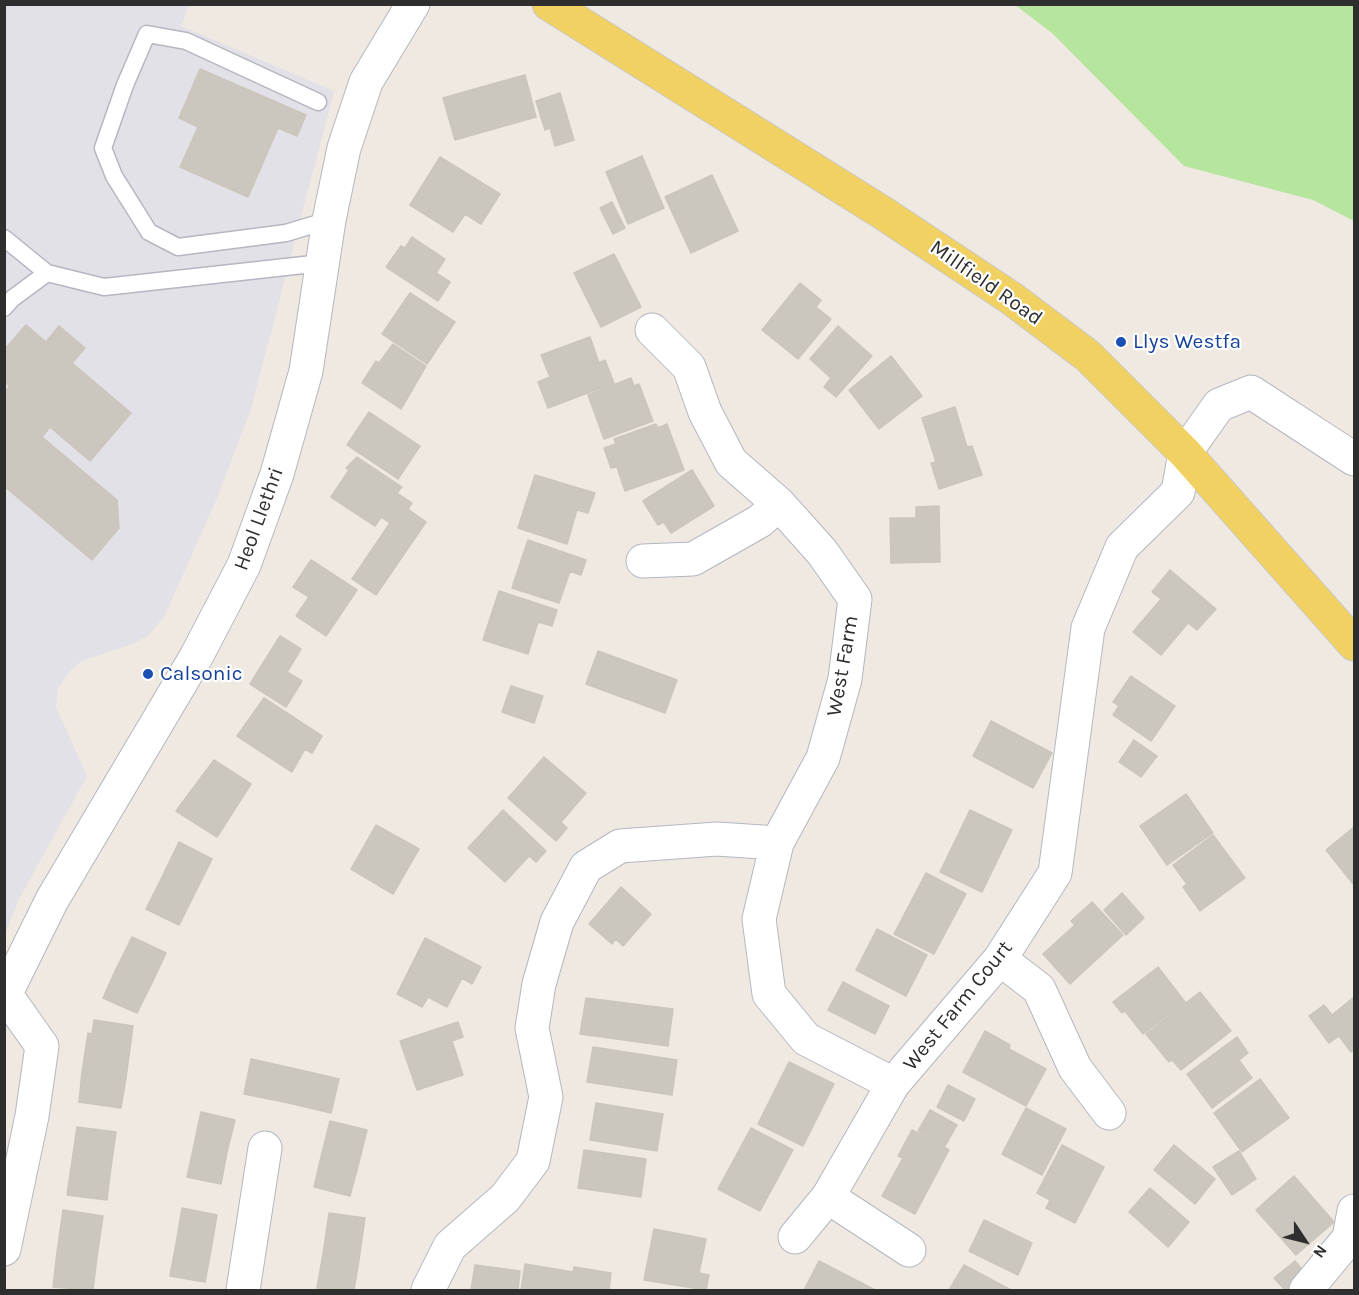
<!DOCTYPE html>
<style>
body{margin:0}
#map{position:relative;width:1359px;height:1295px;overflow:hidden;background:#efe9e1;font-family:Karla,sans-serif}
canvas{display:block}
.frame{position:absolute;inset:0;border:6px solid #2e2e2e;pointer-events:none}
.north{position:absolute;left:1275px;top:1211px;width:60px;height:60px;-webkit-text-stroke:4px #fff;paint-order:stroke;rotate:125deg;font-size:16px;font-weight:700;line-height:24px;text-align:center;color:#2e2e2e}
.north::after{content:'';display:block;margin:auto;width:21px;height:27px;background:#2e2e2e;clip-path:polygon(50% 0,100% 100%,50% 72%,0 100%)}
</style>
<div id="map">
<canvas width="1359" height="1295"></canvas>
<div class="frame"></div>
<div class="north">N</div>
</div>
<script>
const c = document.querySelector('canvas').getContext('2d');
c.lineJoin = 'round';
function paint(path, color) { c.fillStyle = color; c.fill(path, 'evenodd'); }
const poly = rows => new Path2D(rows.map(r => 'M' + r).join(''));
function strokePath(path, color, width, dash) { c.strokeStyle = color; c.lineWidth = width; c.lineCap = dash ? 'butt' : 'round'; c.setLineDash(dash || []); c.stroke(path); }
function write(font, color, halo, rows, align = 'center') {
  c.font = font + ' Karla,sans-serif'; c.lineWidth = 4.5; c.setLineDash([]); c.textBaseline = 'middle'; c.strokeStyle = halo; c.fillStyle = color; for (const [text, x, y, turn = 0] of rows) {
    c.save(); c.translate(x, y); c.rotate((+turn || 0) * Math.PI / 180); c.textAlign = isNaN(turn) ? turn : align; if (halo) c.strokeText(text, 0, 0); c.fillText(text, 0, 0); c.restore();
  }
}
const industrial = poly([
 [5,5,189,5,181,26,334,91,251,409,218,496,165,615,150,634,135,643,82,661,69,672,58,689,56,707,87,776,18,901,5,935]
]);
const green = poly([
 [1015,5,1354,5,1354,221,1313,200,1184,166,1052,33]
]);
const building = poly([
 [200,69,306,115,297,136,278,128,248,197,180,167,198,127,179,118,200,69],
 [525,75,536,117,497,128,485,86,525,75],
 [485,86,497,128,455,140,443,98,485,86],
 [560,93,574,140,555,146,550,128,545,130,536,101,560,93],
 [642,156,664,208,628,224,606,172,642,156],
 [440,157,500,194,481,224,465,214,453,232,410,205,440,157],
 [712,175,738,231,691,253,665,197,712,175],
 [612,202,625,228,613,234,600,208,612,202],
 [412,237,445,259,436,273,450,282,438,301,386,267,401,246,405,248,412,237],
 [614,254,641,307,601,327,574,273,614,254],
 [800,283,821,300,816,307,831,319,798,359,762,330,800,283],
 [410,293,455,322,427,364,382,334,410,293],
 [26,325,46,342,59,326,85,348,72,363,131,413,90,461,50,427,42,437,117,500,119,528,92,560,4,486,4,393,10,386,4,382,4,350,26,325],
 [838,326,872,356,836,397,824,387,831,378,810,359,838,326],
 [590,337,599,363,605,360,614,383,548,408,538,382,550,377,541,355,590,337],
 [393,344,426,366,401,409,362,383,376,361,379,363,393,344],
 [891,356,922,396,879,429,849,390,891,356],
 [631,378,634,386,639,384,653,421,604,439,588,395,631,378],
 [955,407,967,447,972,446,982,475,939,489,931,463,936,462,922,418,955,407],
 [369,412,420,446,398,479,347,445,369,412],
 [656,424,658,428,667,424,684,470,625,491,617,467,611,468,604,448,616,444,614,439,656,424],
 [357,457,402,487,397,493,412,503,408,509,426,522,376,595,352,579,390,523,381,517,375,526,331,497,349,470,346,468,357,457],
 [692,470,714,506,671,533,664,522,658,525,643,501,692,470],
 [535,475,595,493,588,513,577,510,567,544,518,528,535,475],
 [939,506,940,562,891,563,890,518,916,518,916,507,939,506],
 [528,540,586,560,581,575,570,571,559,603,512,588,528,540],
 [311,560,357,590,326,636,296,616,309,597,293,587,311,560],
 [1170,570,1216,609,1197,630,1188,623,1161,655,1133,632,1161,599,1152,592,1170,570],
 [499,591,557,610,552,626,538,622,528,654,483,640,499,591],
 [280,636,301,649,287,672,302,681,286,707,250,684,280,636],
 [598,651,677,680,665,713,586,684,598,651],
 [1131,676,1175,706,1151,741,1113,715,1119,706,1113,702,1131,676],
 [511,686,543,696,534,723,502,712,511,686],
 [264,698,322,736,312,753,305,749,292,772,237,736,264,698],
 [991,721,1052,753,1033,788,973,756,991,721],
 [1134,740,1157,756,1141,777,1119,762,1134,740],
 [544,757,586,793,561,822,567,828,556,841,508,798,544,757],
 [214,760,251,784,217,837,176,811,214,760],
 [1186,794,1213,833,1167,865,1140,826,1186,794],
 [503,810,546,851,536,862,529,856,505,882,468,848,503,810],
 [970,810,1012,830,982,892,940,872,970,810],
 [376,825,419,849,393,894,351,869,376,825],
 [1354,827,1354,885,1326,850,1354,827],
 [1213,835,1245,878,1200,911,1183,887,1187,884,1173,865,1213,835],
 [179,842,212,859,194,895,161,879,179,842],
 [926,873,966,894,934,954,894,934,926,873],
 [161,879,194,895,179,925,146,909,161,879],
 [621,887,651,914,623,946,616,939,612,944,589,924,621,887],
 [1122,893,1144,918,1126,935,1104,910,1122,893],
 [1092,902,1123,935,1070,984,1043,954,1075,925,1071,921,1092,902],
 [877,929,927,955,906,996,856,970,877,929],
 [132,937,166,953,151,985,116,969,132,937],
 [425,938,481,967,472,984,462,978,447,1007,428,997,422,1007,397,994,425,938],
 [1158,967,1185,1002,1143,1034,1125,1011,1122,1013,1113,1002,1158,967],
 [116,969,151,985,137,1013,103,998,116,969],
 [843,982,889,1006,875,1034,828,1010,843,982],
 [1200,992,1231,1031,1181,1070,1172,1060,1169,1062,1146,1034,1200,992],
 [1354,997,1354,1049,1351,1052,1339,1036,1329,1043,1309,1016,1324,1005,1332,1015,1354,997],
 [586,998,673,1009,668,1046,580,1034,586,998],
 [94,1020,133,1026,126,1078,82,1072,88,1033,92,1034,94,1020],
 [458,1022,463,1037,452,1041,463,1075,417,1090,400,1041,458,1022],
 [985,1031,1010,1045,1009,1049,1046,1069,1026,1106,963,1072,985,1031],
 [1237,1037,1248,1053,1239,1060,1252,1078,1212,1108,1187,1074,1237,1037],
 [593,1047,677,1060,672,1095,587,1082,593,1047],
 [251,1059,296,1069,289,1103,244,1094,251,1059],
 [789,1062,834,1084,803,1146,758,1124,789,1062],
 [296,1069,339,1079,331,1113,289,1103,296,1069],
 [82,1072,126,1078,121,1108,79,1102,82,1072],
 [1260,1079,1289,1118,1242,1152,1214,1113,1260,1079],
 [948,1085,975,1099,964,1121,937,1107,948,1085],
 [596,1103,663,1114,657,1151,590,1140,596,1103],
 [1026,1108,1066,1129,1042,1175,1002,1154,1026,1108],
 [930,1110,957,1125,945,1146,918,1131,930,1110],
 [201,1112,235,1120,227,1152,194,1145,201,1112],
 [330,1121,367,1130,358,1166,321,1157,330,1121],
 [77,1127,116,1132,111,1167,72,1161,77,1127],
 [751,1128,793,1150,760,1211,718,1189,751,1128],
 [912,1130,949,1150,915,1214,882,1196,903,1158,898,1156,912,1130],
 [194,1145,227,1152,221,1184,187,1177,194,1145],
 [1062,1145,1104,1167,1075,1223,1046,1208,1050,1200,1037,1193,1062,1145],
 [1174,1145,1215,1179,1195,1204,1154,1170,1174,1145],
 [584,1150,646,1159,641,1197,578,1188,584,1150],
 [1239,1151,1256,1179,1232,1195,1213,1167,1239,1151],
 [321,1157,358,1166,350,1196,314,1187,321,1157],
 [72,1161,111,1167,107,1200,67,1195,72,1161],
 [1294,1176,1334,1222,1296,1255,1256,1210,1294,1176],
 [1150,1188,1189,1222,1168,1247,1129,1212,1150,1188],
 [182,1208,217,1215,211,1250,176,1244,182,1208],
 [63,1210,103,1216,97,1257,57,1252,63,1210],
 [329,1213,365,1218,359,1260,323,1254,329,1213],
 [984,1220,1032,1243,1018,1275,969,1251,984,1220],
 [654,1229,706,1239,699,1273,709,1275,706,1290,644,1280,654,1229],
 [176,1244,211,1250,205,1282,170,1276,176,1244],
 [57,1252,97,1257,93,1290,53,1287,57,1252],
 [323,1254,359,1260,354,1290,317,1288,323,1254],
 [819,1261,875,1290,804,1290,819,1261],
 [1295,1261,1310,1279,1296,1290,1285,1290,1274,1278,1295,1261],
 [525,1264,573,1272,574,1267,611,1273,609,1290,521,1290,525,1264],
 [475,1265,520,1271,518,1290,471,1290,475,1265],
 [964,1265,1011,1290,949,1290,964,1265]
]);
const lane = poly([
 [318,102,186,41,147,34,125,85,103,148,114,176,149,232,178,247,286,233,329,220],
 [4,238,47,273,104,287,322,263],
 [4,308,13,298,47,273]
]);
const street = poly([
 [652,330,689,367,705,412,731,462,779,504,822,552,855,599,845,679,823,758,777,843],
 [643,561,693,559,760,521,779,504],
 [1000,959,1039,989,1075,1068,1109,1113],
 [828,1197,909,1250],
 [795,1237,828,1197,893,1084],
 [4,1249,32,1116,42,1046,6,995],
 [243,1290,265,1148],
 [428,1290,450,1246,505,1198,533,1161,546,1097,532,1028,539,984,557,922,586,867,620,846,717,839,777,843,759,919,769,994,806,1039,893,1084,1000,959,1055,873,1088,628,1122,547,1178,492,1185,453,1219,405,1251,392,1354,459],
 [1306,1290,1349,1238,1354,1211]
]);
const secondary = poly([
 [4,997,52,900,196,657,244,565,277,474,306,371,329,220,344,148,366,82,413,4]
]);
const primary = poly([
 [549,4,883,213,1011,298,1088,356,1185,453,1354,644]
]);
const markers = [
 [1121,342,6,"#1a4fb4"],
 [148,674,6,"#1a4fb4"]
];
const streetNames = [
 ["Millfield Road",986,283,35],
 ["Heol Llethri",259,519,-70],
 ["West Farm",843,666,-80],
 ["West Farm Court",958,1006,-51]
];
const transitNames = [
 ["Llys Westfa",1133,342],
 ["Calsonic",160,674]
];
paint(industrial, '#e3e1e8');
paint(green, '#b6e59e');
paint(building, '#cbc7bf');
strokePath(building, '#cbc5ba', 1.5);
strokePath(lane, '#b4b7c1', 19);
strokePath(street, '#b4b7c1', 35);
strokePath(secondary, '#b4b7c1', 35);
strokePath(primary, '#c9c9c9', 35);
strokePath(lane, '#fff', 16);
strokePath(street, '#fff', 33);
strokePath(secondary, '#fff', 33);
strokePath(primary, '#f2d163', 33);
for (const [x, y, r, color] of markers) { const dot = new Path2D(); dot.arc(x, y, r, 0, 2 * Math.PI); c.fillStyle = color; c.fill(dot); strokePath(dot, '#fff', 2); }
write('21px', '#2e2e2e', '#fff', streetNames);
write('21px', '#164399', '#fff', transitNames, 'left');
</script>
